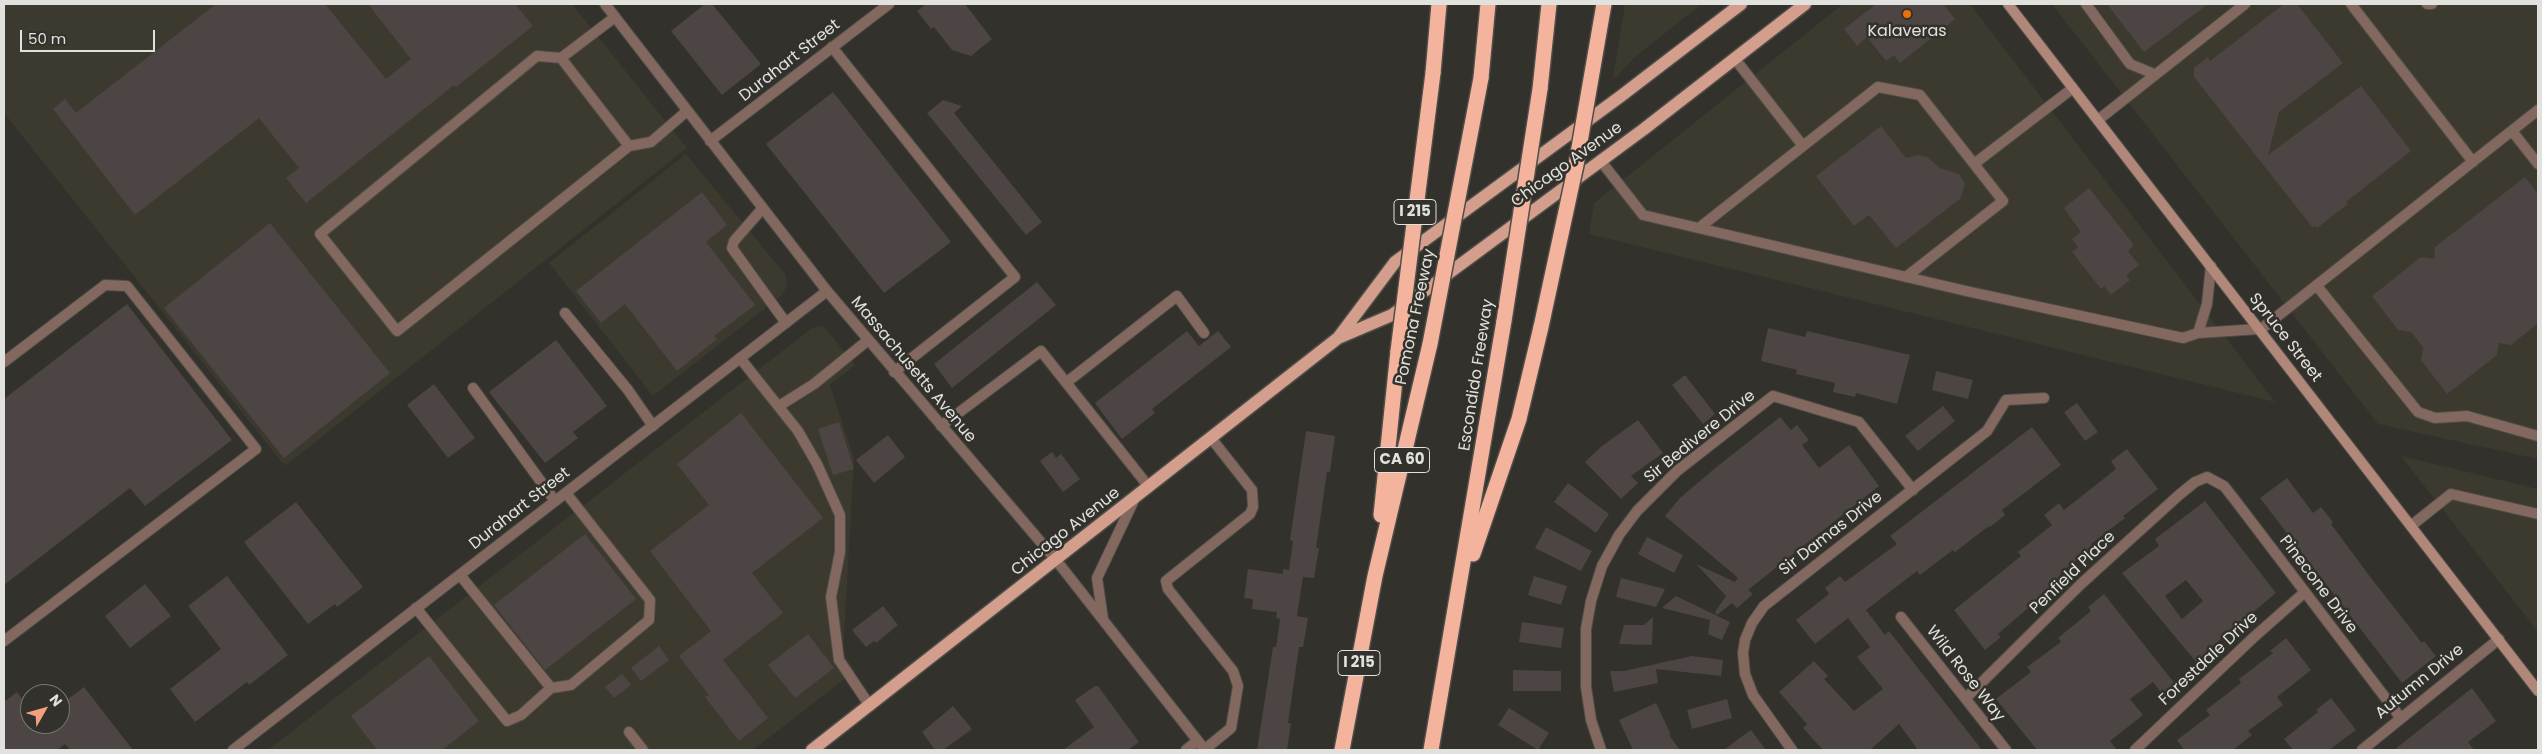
<!DOCTYPE html>
<style>
body{margin:0}
#map{position:relative;width:2542px;height:754px;overflow:hidden;background:#32312c;font-family:Poppins,sans-serif}
canvas{display:block}
.frame{position:absolute;inset:0;border:5px solid #e1e1dd;pointer-events:none}
.north{position:absolute;left:20px;top:684px;width:50px;height:50px;box-sizing:border-box;background:#32312c;border:1px solid #787773;border-radius:50%;rotate:52deg;font-size:14px;font-weight:700;line-height:20px;text-align:center;color:#e1e1dd}
.north::after{content:'';display:block;margin:auto;width:18px;height:22px;background:#f2a080;clip-path:polygon(50% 0,100% 100%,50% 72%,0 100%)}
.scale{position:absolute;left:20px;top:30px;width:135px;height:22px;box-sizing:border-box;border:2px solid #e1e1dd;border-top:0;padding-left:6px;font-size:15px;line-height:18px;white-space:nowrap;color:#e1e1dd;-webkit-text-stroke:4px #32312c;paint-order:stroke}
</style>
<div id="map">
<canvas width="2542" height="754"></canvas>
<div class="frame"></div>
<div class="north">N</div>
<div class="scale">50 m</div>
</div>
<script>
const c = document.querySelector('canvas').getContext('2d');
c.lineJoin = 'round';
function paint(path, color) { c.fillStyle = color; c.fill(path, 'evenodd'); }
const poly = rows => new Path2D(rows.map(r => 'M' + r).join(''));
function strokePath(path, color, width, dash) { c.strokeStyle = color; c.lineWidth = width; c.lineCap = dash ? 'butt' : 'round'; c.setLineDash(dash || []); c.stroke(path); }
function write(font, color, halo, rows, align = 'center') {
  c.font = font + ' Poppins,sans-serif'; c.lineWidth = 5; c.setLineDash([]); c.textBaseline = 'middle'; c.strokeStyle = halo; c.fillStyle = color; for (const [text, x, y, turn = 0] of rows) {
    c.save(); c.translate(x, y); c.rotate((+turn || 0) * Math.PI / 180); c.textAlign = isNaN(turn) ? turn : align; if (halo) c.strokeText(text, 0, 0); c.fillText(text, 0, 0); c.restore();
  }
}
const built = poly([
 [4,4,572,4,687,148,285,466,4,113],
 [1625,4,1702,4,1635,57,1613,80],
 [1843,4,1970,4,2275,402,1589,234,1594,203],
 [2052,4,2538,4,2538,459,2378,424],
 [686,154,785,274,787,286,782,295,653,396,549,263],
 [819,326,825,328,855,365,830,385,854,459,843,654,855,671,753,750,268,750,812,328],
 [2401,456,2538,489,2538,632]
]);
const building = poly([
 [216,4,325,4,386,79,411,59,368,4,515,4,533,26,456,87,454,85,306,203,286,178,299,168,259,118,135,215,53,109,65,99,76,113],
 [705,4,712,4,761,64,722,95,671,31],
 [926,4,965,4,992,39,971,56,952,50,934,27,931,29,917,11],
 [1876,4,1943,4,1955,19,1900,63,1894,55,1886,61,1867,37,1857,46,1844,29],
 [2107,4,2208,4,2144,52],
 [2284,4,2297,4,2343,63,2279,112,2268,155,2361,86,2411,151,2346,202,2348,204,2317,228,2315,226,2313,228,2194,77,2194,68,2208,57,2210,61],
 [833,92,951,242,884,293,766,144],
 [943,100,962,106,954,113,1042,222,1026,235,927,113],
 [1881,126,1906,158,1918,155,1927,157,1940,168,1959,174,1965,184,1960,199,1896,248,1869,215,1854,226,1816,176],
 [2525,177,2538,194,2538,323,2511,345,2499,343,2497,355,2447,394,2421,360,2423,347,2411,332,2398,330,2372,296,2421,257,2434,259,2435,247],
 [2089,188,2134,245,2128,251,2139,265,2126,275,2130,280,2111,295,2104,286,2101,289,2072,252,2078,247,2072,239,2081,232,2064,208],
 [702,192,727,225,706,242,755,305,714,336,717,339,677,371,625,304,601,323,576,291],
 [270,223,390,373,284,458,164,308],
 [1037,282,1056,305,952,388,934,364],
 [127,304,232,440,145,506,130,488,4,585,4,399],
 [1768,328,1805,337,1807,331,1910,355,1897,404,1856,393,1855,397,1833,392,1835,383,1796,374,1797,370,1761,361],
 [1187,331,1199,346,1218,331,1231,347,1152,409,1155,413,1122,439,1095,403],
 [556,340,607,406,573,432,578,438,545,463,489,392],
 [1936,371,1973,380,1968,399,1932,390],
 [1685,375,1715,414,1703,424,1672,385],
 [434,384,475,438,448,458,407,405],
 [2077,403,2098,432,2085,441,2064,412],
 [1943,406,1955,421,1918,451,1905,436],
 [741,413,823,518,752,573,783,613,723,660,768,718,739,741,705,697,709,695,679,656,711,631,650,551,709,505,677,464],
 [1780,417,1791,430,1797,425,1809,440,1802,445,1819,468,1849,445,1879,486,1748,590,1753,594,1737,608,1732,603,1717,615,1715,612,1726,596,1696,564,1735,582,1738,578,1665,516,1680,498,1714,469],
 [1638,420,1663,453,1631,476,1638,483,1621,499,1585,462,1602,446],
 [839,422,854,469,833,475,818,429],
 [2032,427,2061,465,2002,510,2005,515,1990,527,1989,526,1955,552,1953,550,1920,575,1917,571,1866,610,1885,635,1889,631,1982,750,1918,750,1899,724,1870,750,1823,750,1803,728,1807,724,1779,692,1814,661,1828,676,1824,679,1854,711,1883,689,1857,657,1870,647,1848,618,1815,644,1796,620,1829,594,1825,588,1840,576,1845,582,1897,544,1890,536],
 [1306,431,1335,436,1330,472,1327,472,1316,548,1319,548,1314,578,1303,577,1302,584,1297,616,1308,618,1303,647,1299,647,1288,723,1291,723,1287,750,1257,750,1273,647,1276,647,1280,619,1276,618,1277,612,1252,609,1253,599,1244,598,1248,569,1283,574,1283,569,1289,570,1293,541,1290,540],
 [888,435,905,457,874,483,856,460],
 [2127,449,2158,489,2123,516,2125,518,2091,544,2093,547,2060,573,2063,578,1998,634,2001,637,1985,650,1954,610,2021,556,2018,552,2052,525,2044,515,2059,503,2064,510,2116,469,2111,461],
 [1052,452,1056,458,1061,454,1080,479,1063,492,1040,461],
 [2287,478,2313,513,2321,507,2333,522,2331,524,2371,578,2422,643,2424,641,2436,656,2402,683,2260,498],
 [1568,483,1609,514,1596,533,1554,502],
 [2205,501,2276,593,2210,648,2212,651,2197,663,2122,573,2159,546,2155,539],
 [2186,580,2203,601,2182,619,2165,596],
 [296,502,363,587,337,607,335,604,308,624,244,542],
 [1546,527,1592,551,1581,571,1535,548],
 [585,534,636,599,545,670,494,605],
 [1647,537,1683,555,1674,573,1638,554],
 [227,576,288,655,249,685,247,682,195,722,170,689,221,649,188,606],
 [1534,576,1567,586,1561,605,1528,595],
 [1621,578,1665,589,1656,607,1616,597],
 [145,584,171,616,130,648,105,616],
 [2104,594,2176,685,2163,695,2153,682,2130,699,2143,715,2110,741,2117,750,2037,750,1996,699,2031,672,2027,667,2061,642,2058,638,2091,611,2088,607],
 [1676,596,1730,622,1722,640,1708,634,1710,620,1662,608],
 [883,606,898,625,876,643,874,641,866,647,852,630],
 [1653,617,1652,645,1619,644,1624,625,1644,625],
 [1522,622,1564,628,1561,648,1519,642],
 [808,634,834,668,795,698,768,665],
 [2286,638,2311,670,2277,697,2283,705,2248,731,2252,735,2233,750,2184,750,2177,740,2210,715,2206,710,2241,683,2239,679,2273,653,2270,651],
 [659,646,669,660,641,681,631,668],
 [429,656,479,721,442,750,377,750,351,716],
 [1692,656,1723,660,1721,676,1656,669,1658,683,1614,692,1610,671,1624,671],
 [1513,670,1561,671,1561,691,1513,691],
 [622,674,631,685,614,698,605,687],
 [1095,686,1098,686,1139,742,1128,750,1063,750,1094,727,1075,700],
 [84,687,133,750,70,750,65,744,57,750,4,750,4,702,17,692,30,709,30,724,60,724,60,705],
 [2472,688,2496,721,2468,742,2474,750,2394,750],
 [2331,698,2356,730,2329,750,2293,750,2284,739,2318,712,2316,710],
 [1727,699,1732,718,1692,729,1687,710],
 [1656,703,1671,735,1669,735,1680,750,1633,750,1619,720],
 [953,706,972,729,943,750,935,750,922,732],
 [1509,708,1549,733,1538,750,1498,725],
 [1751,730,1766,750,1724,750,1741,737]
]);
const service = poly([
 [2086,4,2130,64,2154,74],
 [2351,4,2473,162],
 [2427,4,2432,4],
 [615,17,561,58,537,56,320,234,397,331,629,146,651,142,687,111],
 [832,47,1015,277,894,372],
 [561,58,629,146],
 [1735,59,1803,146,1878,87,1920,95,1974,164,2073,88],
 [2098,120,2245,4],
 [2512,131,2538,164],
 [1600,160,1643,215,1966,291,2183,338,2198,333,2259,329],
 [762,209,734,241,732,248,786,323],
 [1699,228,1803,146],
 [1906,277,2003,201,1974,164],
 [2317,286,2418,412,2435,418,2467,416,2538,436],
 [565,313,628,390,653,426],
 [2260,330,2538,110],
 [2198,333,2207,304,2211,266],
 [740,358,798,431,817,464,840,515,840,552,831,597,839,660,870,706],
 [4,362,105,285,127,286,256,449,4,641],
 [1067,382,1177,296,1204,333],
 [473,388,555,501],
 [779,406,814,384,867,341],
 [941,426,1041,351,1149,487],
 [2412,525,2451,494,2538,514],
 [460,575,551,688,571,685,649,620,650,600,566,493],
 [416,608,507,721,521,715,551,688],
 [1901,617,2006,750],
 [1966,698,2081,584,2179,495,2195,482,2207,477,2224,486,2235,500,2400,717],
 [629,732,643,750],
 [1204,750,1231,728,1238,686,1233,671,1168,589,1166,581,1250,514,1253,507,1252,490,1211,438],
 [1601,750,1591,720,1586,687,1586,629,1591,601,1602,566,1619,535,1637,511,1677,471,1773,396,1859,422,1913,490],
 [1792,750,1753,695,1745,674,1743,653,1745,640,1752,623,1764,606,1987,431,2006,400,2044,398],
 [2135,750,2254,637,2305,592],
 [2362,750,2499,639]
]);
const minor = poly([
 [605,4,827,291,1056,560,1205,750],
 [710,141,889,4],
 [1103,619,1097,578,1135,498],
 [233,750,827,291],
 [1186,750,1197,741]
]);
const secondary = poly([
 [2008,4,2538,691]
]);
const primary = poly([
 [1338,338,1392,315,1644,129,1805,4],
 [812,750,1338,338,1395,262,1621,96,1741,4]
]);
const motorway = poly([
 [1433,73,1439,4],
 [1481,78,1488,4],
 [1540,89,1549,4],
 [1381,515,1398,351],
 [1473,554,1519,419,1541,327],
 [1342,750,1375,576,1430,344],
 [1431,750,1504,321]
]);
const motorwayBridge = poly([
 [1504,321,1540,89],
 [1541,327,1576,165,1604,4],
 [1430,344,1481,78],
 [1398,351,1433,73]
]);
const markers = [
 [1907,14,5,"#e8710a"]
];
const shields = [
 [1415,212,42],
 [1402,460,55],
 [1359,663,42]
];
const shieldNames = [
 ["I 215",1415,212],
 ["CA 60",1402,460],
 ["I 215",1359,663]
];
const poiNames = [
 ["Kalaveras",1907,32]
];
const streetNames = [
 ["Durahart Street",790,61,-38],
 ["Chicago Avenue",1567,165,-36],
 ["Pomona Freeway",1416,317,-78],
 ["Spruce Street",2285,338,52],
 ["Massachusetts Avenue",913,370,50],
 ["Escondido Freeway",1477,375,-81],
 ["Sir Bedivere Drive",1700,437,-39],
 ["Durahart Street",520,509,-38],
 ["Chicago Avenue",1066,532,-38],
 ["Sir Damas Drive",1831,534,-38],
 ["Penfield Place",2073,573,-44],
 ["Pinecone Drive",2318,585,53],
 ["Forestdale Drive",2209,659,-43],
 ["Wild Rose Way",1965,674,52],
 ["Autumn Drive",2420,682,-39]
];
paint(built, '#3c3a2e');
paint(building, '#4c4543');
strokePath(service, '#4e4d48', 12);
strokePath(minor, '#4e4d48', 12);
strokePath(secondary, '#4e4d48', 12);
strokePath(primary, '#4e4d48', 15);
strokePath(motorway, '#4e4d48', 18);
strokePath(service, '#83685f', 10);
strokePath(minor, '#83685f', 10);
strokePath(secondary, '#b18779', 10);
strokePath(primary, '#d49e8c', 12);
strokePath(motorway, '#f4b39d', 15);
strokePath(motorwayBridge, '#4e4d48', 18, []);
strokePath(motorwayBridge, '#f4b39d', 15);
for (const [x, y, r, color] of markers) { const dot = new Path2D(); dot.arc(x, y, r, 0, 2 * Math.PI); c.fillStyle = color; c.fill(dot); strokePath(dot, '#32312c', 2); }
for (const [x, y, w] of shields) { const box = new Path2D(); box.roundRect(x - w / 2, y - 12.5, w, 25, 4); c.fillStyle = '#32312c'; c.fill(box); strokePath(box, '#e1e1dd', 1); }
write('bold 15px', '#e1e1dd', null, shieldNames);
write('16px', '#e1e1dd', '#32312c', poiNames);
write('16px', '#e1e1dd', '#32312c', streetNames);
</script>
